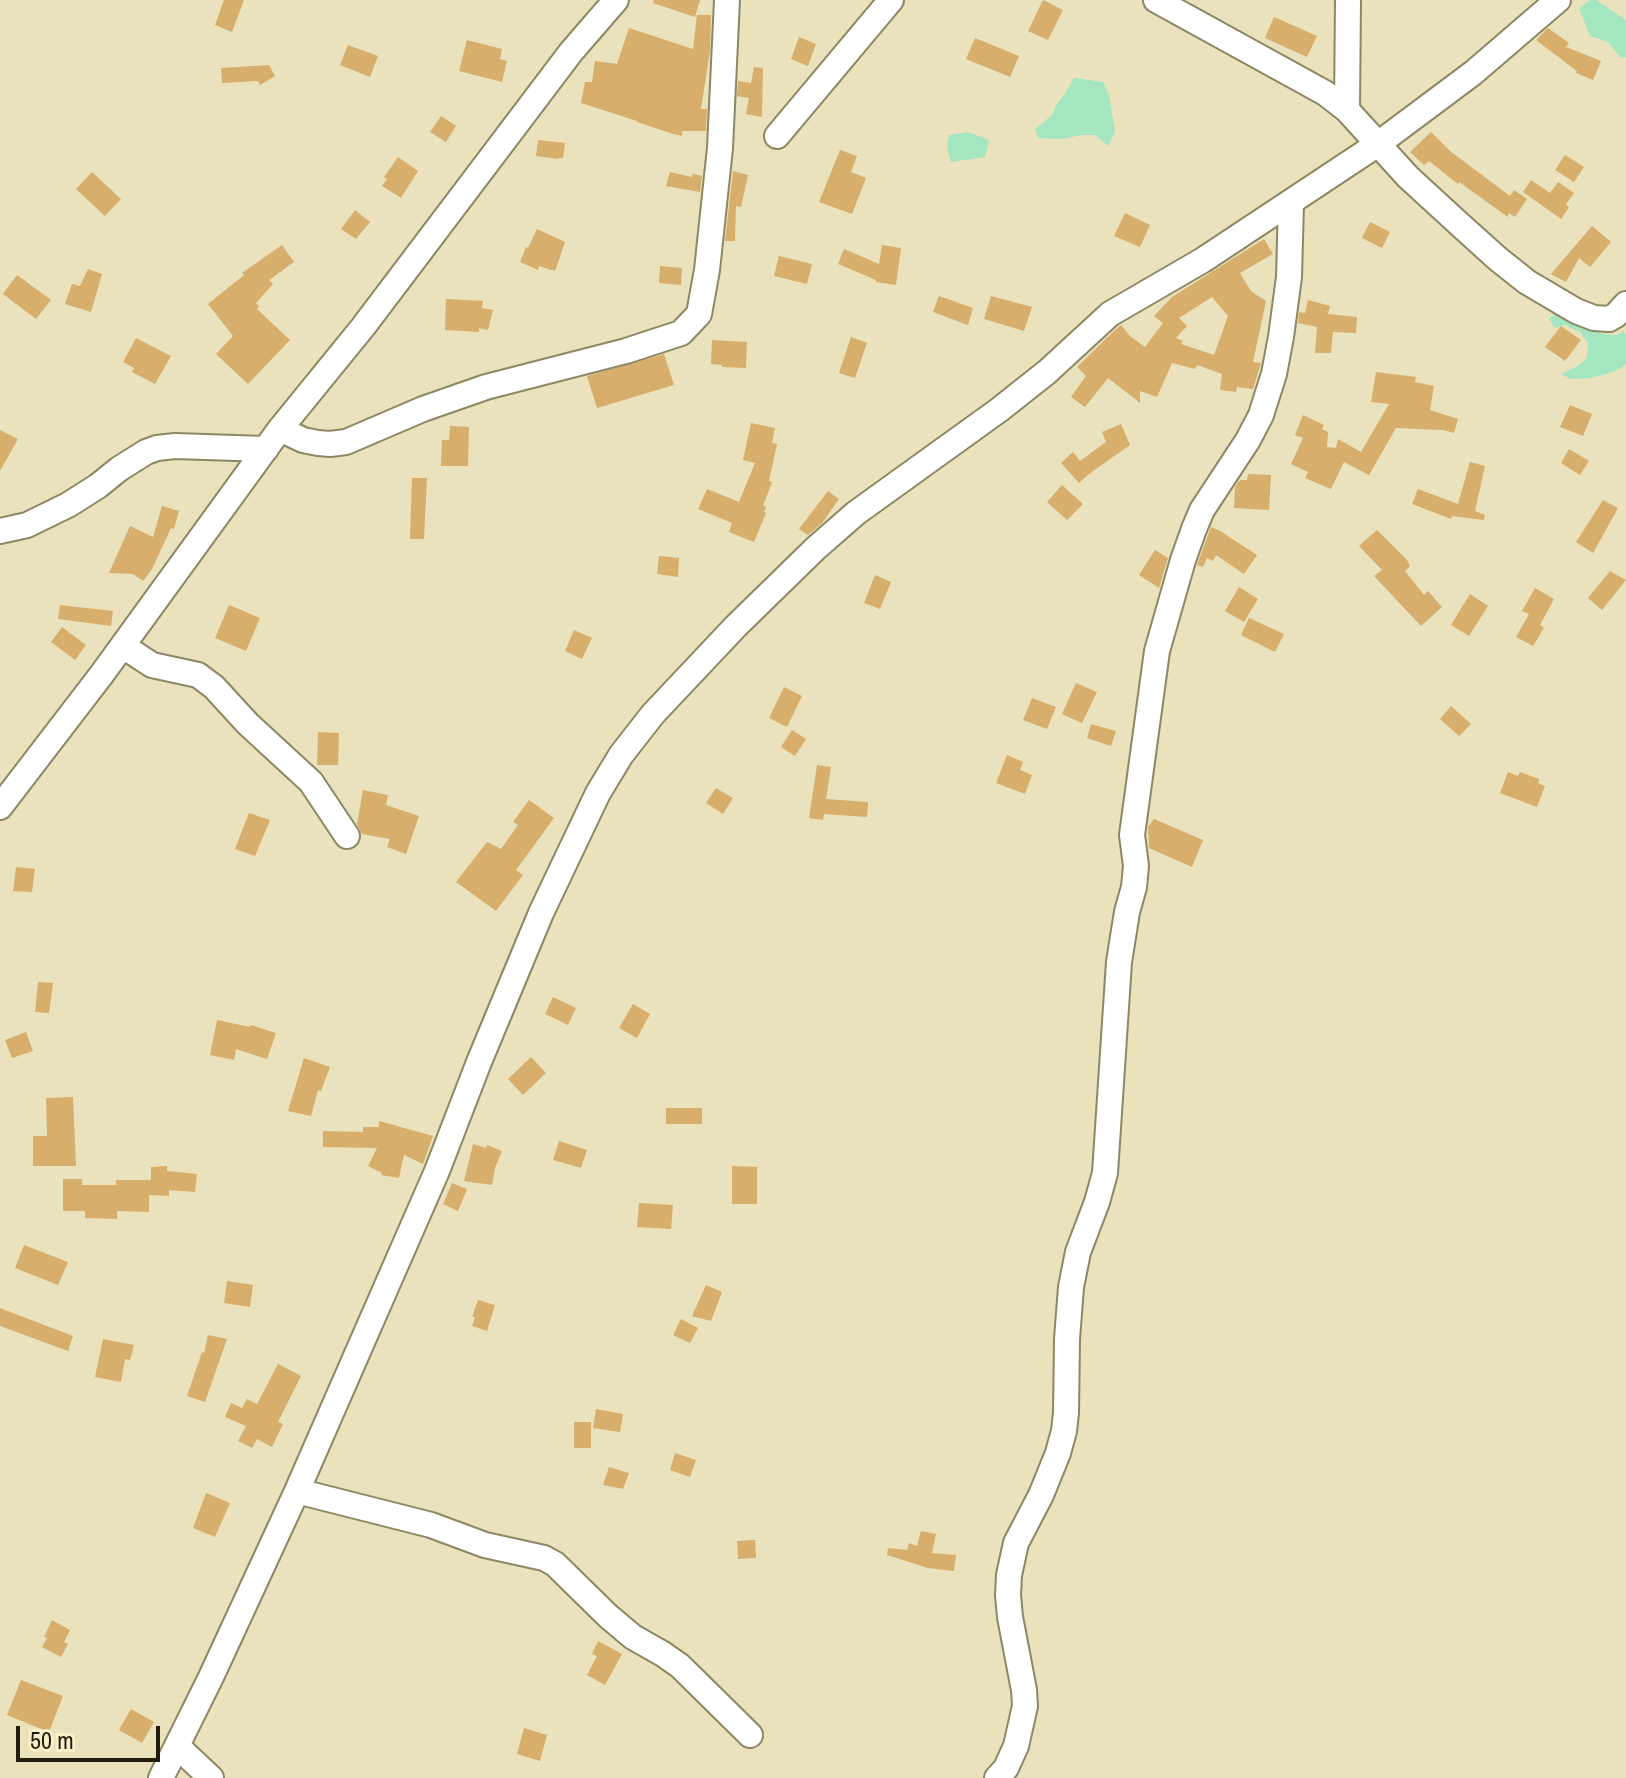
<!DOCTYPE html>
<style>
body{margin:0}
#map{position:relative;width:1626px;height:1778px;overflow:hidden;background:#e9e2bc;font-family:"Archivo Narrow",sans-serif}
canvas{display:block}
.scale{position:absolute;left:16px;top:1726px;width:144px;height:36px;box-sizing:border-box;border:4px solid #201d0f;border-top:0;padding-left:10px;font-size:24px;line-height:28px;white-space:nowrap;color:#201d0f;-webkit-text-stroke:6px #f7f0c9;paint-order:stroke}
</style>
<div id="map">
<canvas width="1626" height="1778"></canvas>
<div class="scale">50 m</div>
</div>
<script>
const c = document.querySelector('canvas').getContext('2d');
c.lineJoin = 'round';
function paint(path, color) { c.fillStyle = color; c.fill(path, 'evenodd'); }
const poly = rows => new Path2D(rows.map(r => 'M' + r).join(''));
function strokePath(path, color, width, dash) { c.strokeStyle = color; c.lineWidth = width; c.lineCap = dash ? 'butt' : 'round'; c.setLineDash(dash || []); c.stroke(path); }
const green = poly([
 [1590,0,1596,0,1626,20,1626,57,1621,58,1608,42,1590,36,1579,8],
 [1074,78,1103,82,1109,95,1115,132,1108,146,1095,135,1082,135,1061,139,1038,138,1035,129,1052,115,1057,104,1066,92],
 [968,132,989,140,985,157,951,162,947,148,949,135],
 [1556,312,1595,324,1601,334,1617,335,1624,331,1626,335,1626,364,1621,368,1607,374,1590,378,1571,379,1561,374,1578,366,1587,358,1588,343,1580,332,1565,325,1555,328,1549,319]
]);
const building = poly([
 [224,0,244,0,232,32,215,25],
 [654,0,700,0,695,17,653,3],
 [1043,0,1063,10,1048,40,1028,31],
 [697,15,711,15,710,50,701,109,707,109,706,131,682,131,682,136,673,134,637,122,637,121,581,103,585,82,592,82,595,61,617,64,629,28,693,49],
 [1274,17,1317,36,1307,57,1265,38],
 [1548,28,1569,43,1566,47,1601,61,1593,80,1576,73,1577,71,1536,40],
 [799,37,816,44,808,66,791,59],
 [975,38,1019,56,1010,77,966,59],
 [467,40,502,49,500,59,507,61,502,82,459,71],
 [348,45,378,56,370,77,340,65],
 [269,65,275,76,260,85,258,81,222,83,221,68],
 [754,67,763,68,762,117,746,114,749,98,737,96,738,81,751,83],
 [441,116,456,126,446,142,430,132],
 [1431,132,1450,151,1510,196,1514,190,1527,199,1515,217,1509,213,1508,217,1459,182,1458,184,1429,161,1424,165,1410,152],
 [538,140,565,143,563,158,559,158,558,159,536,156],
 [840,150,857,156,851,172,866,178,852,214,819,202],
 [1565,155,1584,167,1574,182,1555,170],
 [398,157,418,171,401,198,382,186,387,179,384,177],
 [733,171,748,175,741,207,736,206,735,241,725,241],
 [92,172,121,199,105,216,76,189],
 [670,172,692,177,693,174,702,176,700,192,666,186],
 [1531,180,1550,193,1558,182,1574,193,1566,204,1569,207,1561,219,1523,192],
 [355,210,370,222,356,239,341,229],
 [1125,213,1150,225,1140,247,1114,236],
 [1370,222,1390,232,1382,248,1362,238],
 [1592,226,1611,242,1590,267,1579,258,1566,282,1551,274],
 [537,229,565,242,555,271,539,266,538,270,520,262,526,247,528,248],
 [1264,239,1273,254,1240,273,1251,291,1266,301,1253,362,1261,363,1253,389,1237,387,1236,392,1220,390,1222,374,1197,365,1195,369,1172,363,1157,397,1140,391,1140,403,1108,378,1085,407,1071,397,1086,376,1077,367,1114,331,1121,325,1130,336,1145,347,1163,323,1154,316,1172,297],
 [1212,297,1228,316,1214,355,1181,344,1183,341,1176,338,1187,326,1179,318],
 [282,245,294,262,269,280,273,284,256,303,259,306,257,309,290,340,248,384,216,354,233,336,208,304,244,275,242,273],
 [882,245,901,248,896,285,876,282,876,280,838,264,844,249,879,264],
 [779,256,812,264,807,284,774,276],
 [660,266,682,268,681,285,659,283],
 [88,269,102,274,91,312,65,304,72,284,80,286],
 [17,275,51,300,36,319,3,294],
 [939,296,973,308,968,325,933,312],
 [991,296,1032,307,1024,331,984,319],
 [446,299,483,301,482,308,493,310,488,330,479,328,479,332,445,330],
 [1308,300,1330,306,1328,314,1357,317,1356,333,1333,332,1331,353,1315,353,1317,327,1298,323,1299,312,1305,313],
 [1561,326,1581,340,1565,361,1545,347],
 [851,337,867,343,855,378,839,373],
 [136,338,171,356,155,384,132,372,134,368,123,362],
 [712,340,747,342,746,368,722,367,722,365,711,364],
 [664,354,674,385,597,408,587,376],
 [1376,372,1416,377,1415,382,1434,386,1430,410,1458,419,1454,433,1443,430,1396,428,1369,475,1344,462,1331,489,1305,478,1308,472,1291,464,1303,438,1295,435,1303,415,1324,425,1322,429,1328,432,1327,447,1336,448,1338,439,1361,452,1389,404,1371,402],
 [1570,405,1592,414,1583,436,1560,427],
 [751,423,775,428,772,443,777,444,769,481,772,482,763,506,766,507,764,512,766,513,754,542,729,532,732,523,698,509,707,489,739,502,755,463,743,460],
 [1121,424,1130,445,1089,474,1079,483,1061,463,1073,452,1080,461,1106,442,1102,432],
 [450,426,469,427,468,466,441,466,442,440,449,440],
 [0,430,18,439,0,471],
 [1569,449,1589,461,1580,475,1561,463],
 [1470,462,1485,466,1475,511,1485,515,1484,520,1452,516,1451,519,1412,504,1418,489,1458,504],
 [1248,474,1271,475,1269,510,1234,508,1235,487,1240,480,1247,480],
 [412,478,427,478,424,539,410,539],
 [1062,485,1083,504,1067,520,1047,502],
 [828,491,839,499,822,523,808,535,799,529],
 [1603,500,1618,508,1593,553,1576,542],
 [162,506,179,511,174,529,171,528,152,569,143,581,133,574,109,573,130,526,153,537],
 [1211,527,1220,531,1257,555,1244,574,1216,555,1213,561,1207,558,1203,567,1197,565],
 [1377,530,1407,560,1410,566,1405,571,1424,595,1428,591,1442,607,1421,626,1374,576,1382,570,1359,546],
 [1155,550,1168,558,1159,588,1139,575],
 [659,556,679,558,678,577,657,574],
 [1610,571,1626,580,1602,610,1588,598],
 [875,575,891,582,880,609,864,603],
 [1239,587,1258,599,1244,622,1225,611],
 [1535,588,1554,599,1540,625,1544,628,1533,646,1516,637,1529,614,1522,611],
 [1470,594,1488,606,1469,636,1451,625],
 [60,605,113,611,111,626,58,619],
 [229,605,260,618,246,651,215,638],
 [1249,618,1284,634,1275,652,1241,635],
 [62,627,86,645,75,660,51,642],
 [574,630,592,638,582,659,565,651],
 [1076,683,1097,692,1082,723,1062,714],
 [784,687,802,696,787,727,769,718],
 [1032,698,1056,707,1047,729,1023,720],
 [1451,706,1471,724,1459,736,1440,719],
 [1091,724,1116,731,1111,746,1087,738],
 [792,730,806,739,795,756,781,747],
 [318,732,339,733,338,765,317,765],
 [1007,755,1023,762,1020,770,1032,775,1025,794,996,783],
 [817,765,831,767,826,799,868,802,867,817,824,814,823,820,809,818],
 [1508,772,1518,776,1520,772,1539,779,1538,783,1545,786,1537,807,1500,793],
 [716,788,733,798,723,814,706,803],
 [363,790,388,795,386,805,419,816,406,854,387,847,390,839,362,834,357,824],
 [529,800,554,818,516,870,523,875,496,911,456,882,487,842,501,849,518,825,513,822],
 [249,813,270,820,255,856,235,849],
 [1154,819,1203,840,1192,867,1149,848,1148,827],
 [16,867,35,869,32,892,13,891],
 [38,982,53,983,49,1013,35,1012],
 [553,997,576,1008,568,1025,545,1014],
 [633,1004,650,1014,637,1038,619,1028],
 [217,1020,250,1027,251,1025,276,1033,267,1059,236,1049,234,1060,210,1055],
 [26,1032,33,1051,12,1058,5,1040],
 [531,1057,546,1073,523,1095,508,1079],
 [304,1058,330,1067,321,1091,318,1090,311,1116,288,1111],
 [73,1097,76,1166,33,1166,33,1136,47,1136,46,1098],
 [666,1108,702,1108,702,1124,666,1124],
 [379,1121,433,1136,423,1164,404,1155,399,1178,381,1175,382,1173,368,1166,377,1148,323,1147,323,1131,363,1132,363,1127,379,1127],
 [559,1141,587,1150,581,1168,553,1160],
 [473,1144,486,1148,487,1145,502,1151,495,1168,492,1185,464,1181],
 [167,1166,167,1171,197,1174,195,1192,169,1190,169,1196,149,1195,149,1212,117,1211,117,1219,85,1218,85,1211,63,1211,63,1179,82,1179,82,1185,116,1185,116,1180,151,1180,151,1167],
 [732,1166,757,1167,757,1204,732,1204],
 [452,1183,467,1189,458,1211,443,1204],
 [639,1203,673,1205,671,1229,637,1227],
 [24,1245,68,1262,58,1285,15,1268],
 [227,1281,253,1285,250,1307,224,1303],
 [706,1285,722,1292,711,1321,692,1316],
 [478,1300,495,1305,487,1331,472,1326,475,1317,472,1317],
 [0,1308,73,1336,68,1351,0,1326],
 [681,1319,698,1328,690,1343,673,1335],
 [208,1335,227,1339,205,1402,187,1396,202,1352,204,1353],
 [103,1339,134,1345,130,1360,125,1359,121,1382,95,1377],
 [278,1364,301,1376,278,1422,283,1424,272,1447,257,1439,252,1448,238,1441,246,1426,225,1417,231,1403,242,1408,247,1399,257,1404],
 [596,1409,623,1414,620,1432,593,1428],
 [574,1422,591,1422,591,1448,574,1448],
 [675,1453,696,1460,690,1477,670,1470],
 [609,1467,629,1473,623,1489,603,1485],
 [206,1493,230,1503,215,1537,193,1528],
 [921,1531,936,1534,932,1553,956,1555,954,1571,928,1568,887,1555,888,1548,907,1550,909,1543,917,1546],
 [755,1540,756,1558,738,1559,737,1541],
 [52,1620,70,1630,64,1642,68,1644,61,1657,42,1647,47,1638,44,1637],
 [598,1641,622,1654,605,1685,587,1675,597,1656,592,1654],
 [21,1680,63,1696,49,1732,7,1715],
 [131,1709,154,1722,142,1743,119,1730],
 [524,1728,547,1735,540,1761,517,1754]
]);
const minor = poly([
 [1156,0,1325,93,1347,110,1408,177,1457,222,1498,259,1527,282,1576,311,1594,318,1609,319,1616,315,1626,304],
 [1347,110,1348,0],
 [777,136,891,0],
 [280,429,303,440,318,443,330,444,346,442,423,409,486,387,626,351,681,333,699,314,707,270,720,148,727,0],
 [0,531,27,525,68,505,98,486,119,469,146,452,157,448,175,446,266,449],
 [123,646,152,665,198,675,214,687,248,724,311,782,347,836],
 [0,807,102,674,280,429,363,327,571,52,616,0],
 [297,1491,431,1525,485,1545,544,1558,555,1564,608,1616,633,1637,663,1654,680,1666,750,1735],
 [177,1746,211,1778],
 [161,1778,211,1677,297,1491,437,1171,479,1062,541,913,598,793,621,755,653,714,736,626,816,548,856,513,999,410,1047,372,1110,314,1203,260,1378,144,1473,73,1558,0],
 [997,1778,1006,1768,1016,1746,1025,1706,1024,1690,1010,1617,1008,1595,1009,1575,1016,1543,1041,1495,1058,1453,1064,1431,1066,1413,1067,1339,1071,1287,1078,1252,1097,1202,1105,1173,1119,962,1127,912,1134,887,1136,866,1132,835,1157,651,1183,560,1194,529,1202,510,1248,440,1261,415,1274,374,1281,337,1289,277,1291,203]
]);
paint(green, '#a3e6bf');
paint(building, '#d7ae6b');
strokePath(minor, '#8d8763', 28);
strokePath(minor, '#fff', 24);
</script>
